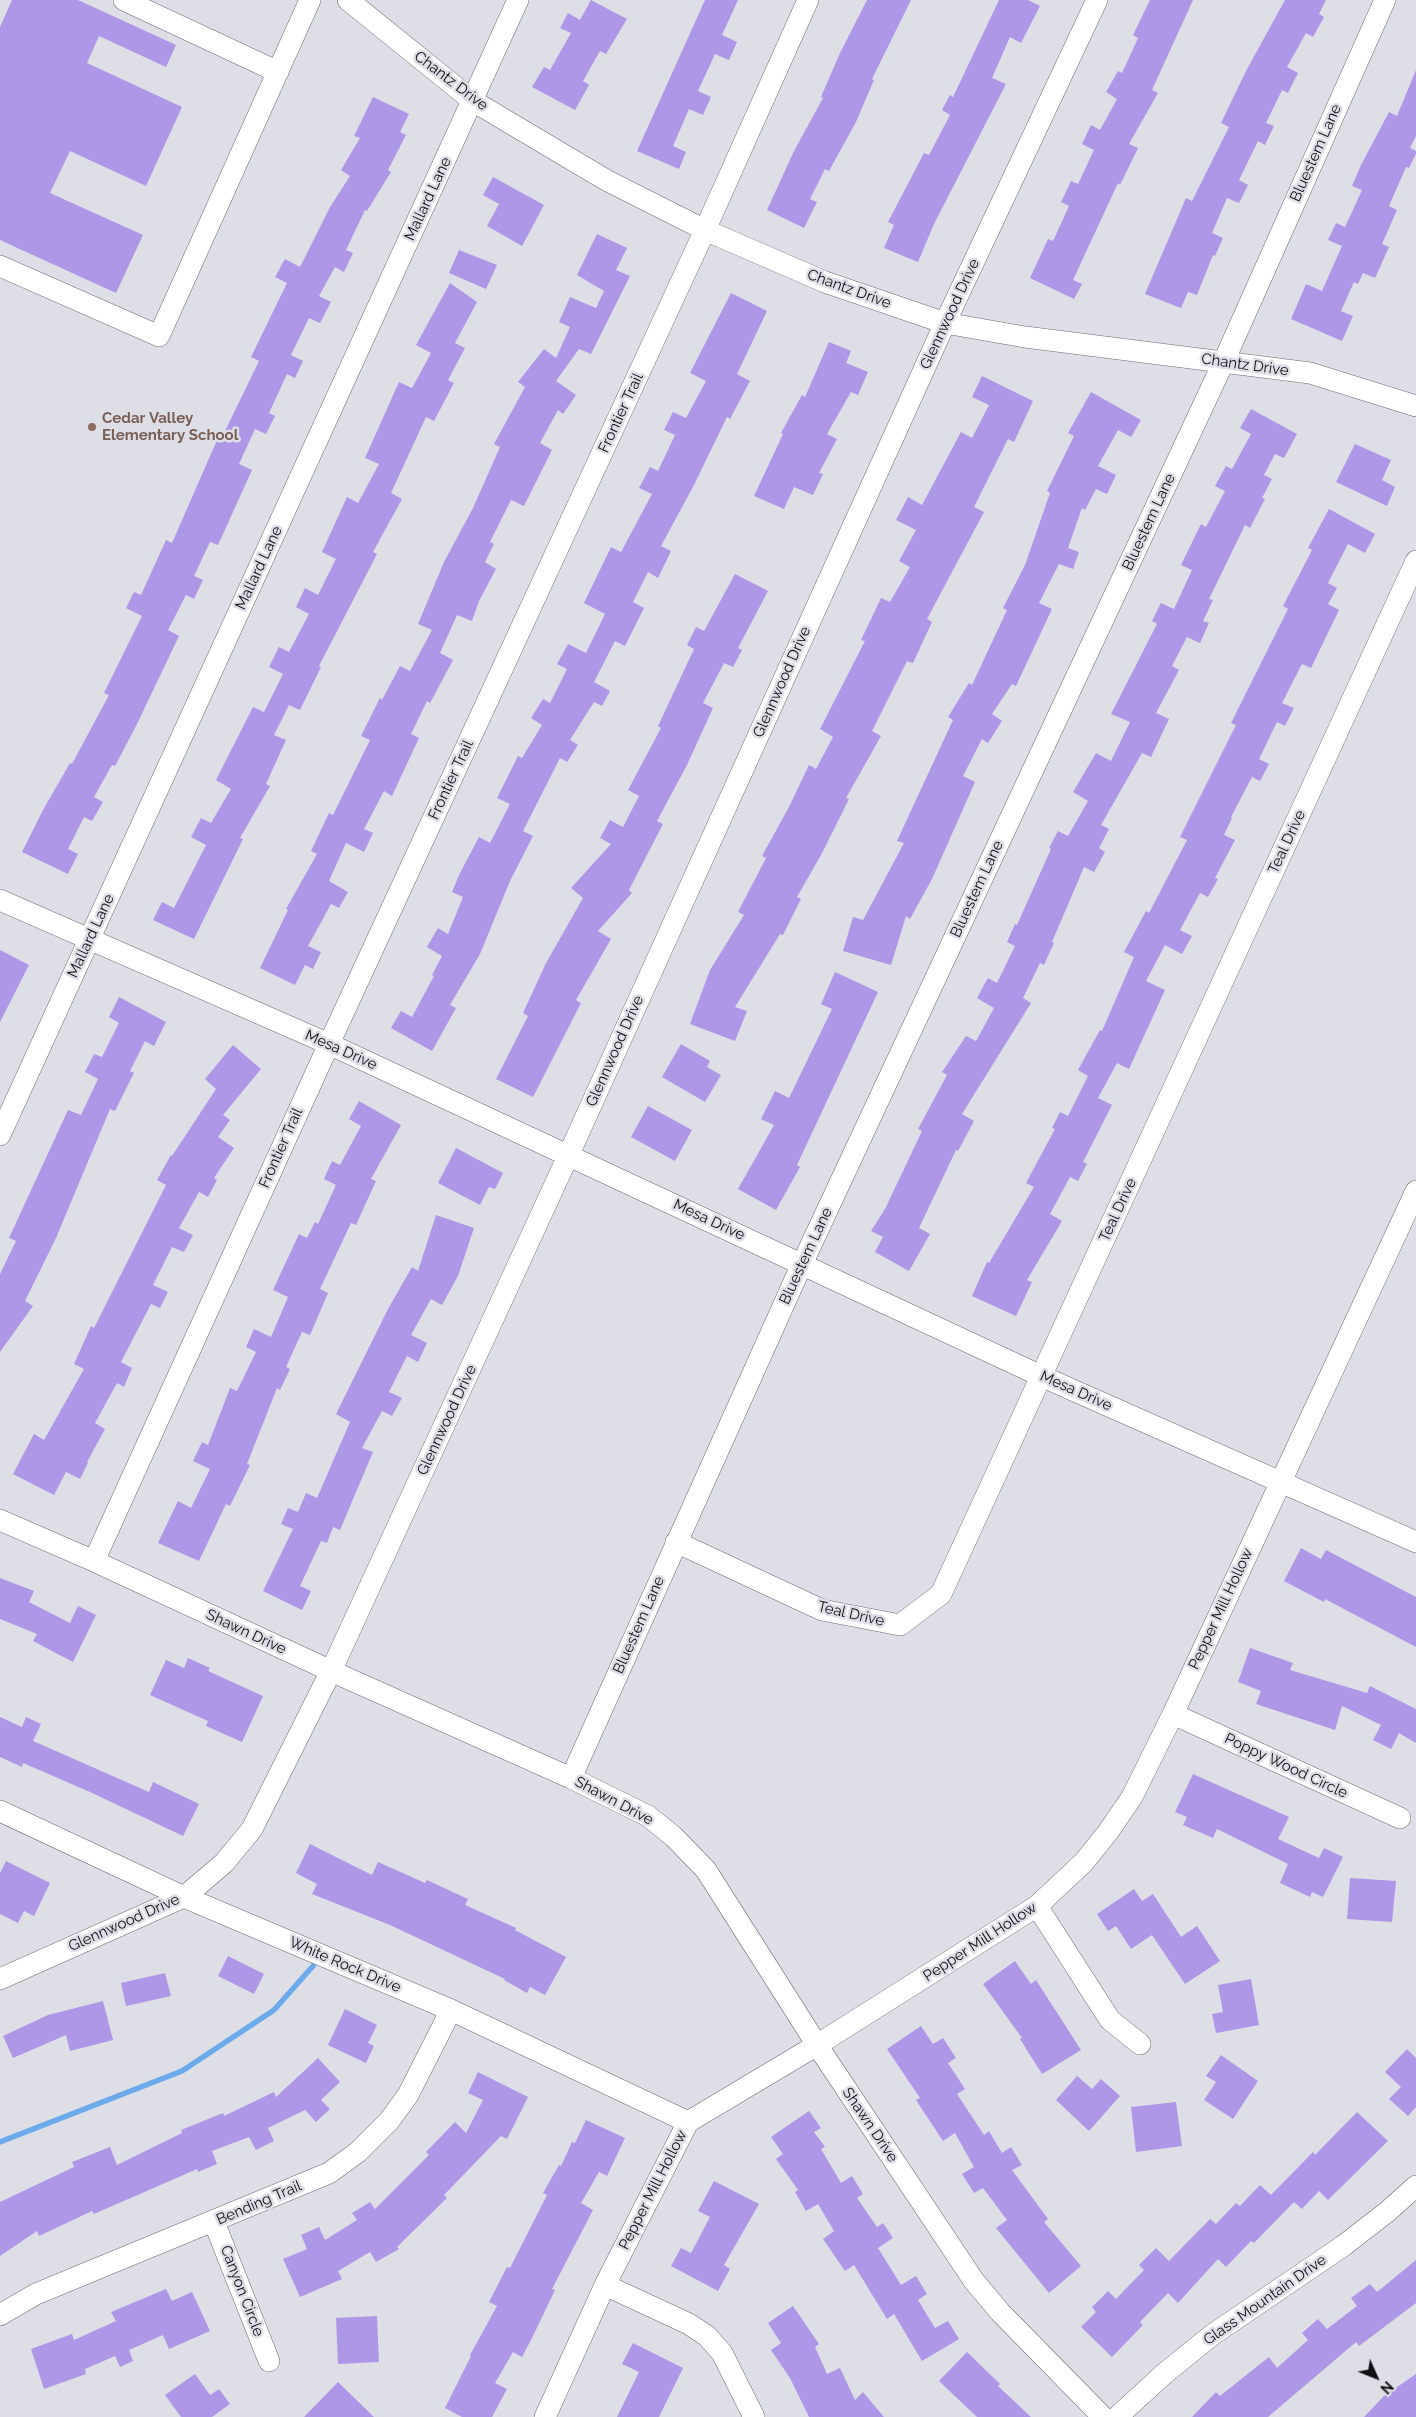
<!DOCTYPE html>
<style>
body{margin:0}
#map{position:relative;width:1416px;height:2417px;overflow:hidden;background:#dedee7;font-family:Raleway,sans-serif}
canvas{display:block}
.north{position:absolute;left:1351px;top:2352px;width:50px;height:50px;-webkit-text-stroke:4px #dedee7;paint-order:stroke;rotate:134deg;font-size:14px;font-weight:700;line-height:20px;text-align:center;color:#101013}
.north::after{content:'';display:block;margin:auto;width:18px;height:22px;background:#101013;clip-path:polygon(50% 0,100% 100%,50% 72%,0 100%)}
</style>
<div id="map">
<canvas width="1416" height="2417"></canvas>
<div class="north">N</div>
</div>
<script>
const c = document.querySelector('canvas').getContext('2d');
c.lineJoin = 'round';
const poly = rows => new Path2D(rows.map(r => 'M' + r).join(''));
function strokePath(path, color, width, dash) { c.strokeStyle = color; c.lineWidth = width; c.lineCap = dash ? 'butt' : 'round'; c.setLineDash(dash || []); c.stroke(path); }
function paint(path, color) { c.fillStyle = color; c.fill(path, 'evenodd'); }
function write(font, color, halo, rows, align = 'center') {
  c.font = font + ' Raleway,sans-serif'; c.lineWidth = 5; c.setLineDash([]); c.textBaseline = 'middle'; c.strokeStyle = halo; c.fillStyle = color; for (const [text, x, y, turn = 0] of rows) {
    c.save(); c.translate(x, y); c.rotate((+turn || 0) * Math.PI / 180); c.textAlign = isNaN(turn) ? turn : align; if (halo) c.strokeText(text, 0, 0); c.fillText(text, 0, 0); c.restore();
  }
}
const stream = poly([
 [0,2142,182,2071,274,2010,313,1966]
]);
const building = poly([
 [12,0,78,0,176,45,166,67,99,36,87,63,182,107,146,186,70,151,50,193,143,235,116,293,0,240,0,27],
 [591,0,627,19,606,54,600,51,583,81,589,85,575,110,532,87,544,67,550,70,571,33,560,28,568,13,580,20],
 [705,0,738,0,722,35,737,42,729,60,715,54,698,91,711,97,703,115,689,109,673,146,686,152,679,169,637,151],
 [867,0,911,0,872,79,874,80,856,122,829,171,825,169,810,199,817,202,804,228,767,210,794,151,823,98,821,97,840,53],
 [999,0,1028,0,1040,6,1021,43,1010,37,992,78,1006,84,934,224,918,262,884,248,894,225,888,222,924,153,929,155,950,115,942,110,950,95,953,97],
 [1150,0,1193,0,1152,90,1158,93,1129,144,1138,148,1120,185,1118,183,1073,280,1082,284,1074,299,1030,278,1048,239,1053,241,1069,206,1061,202,1071,181,1078,184,1094,150,1082,144,1091,125,1100,130,1117,99,1106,92,1118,71,1122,73,1138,38,1133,35],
 [1285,0,1326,0,1319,14,1324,17,1313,37,1306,33,1287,67,1298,73,1288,93,1282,90,1266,123,1274,126,1265,145,1258,141,1239,180,1248,185,1239,203,1227,198,1212,233,1223,238,1215,256,1213,255,1197,295,1188,292,1181,308,1145,294,1186,198,1192,201,1229,127,1221,123,1246,71],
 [1416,70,1416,136,1410,148,1416,151,1416,154,1409,168,1406,167,1389,206,1397,210,1382,244,1389,247,1375,278,1363,273,1358,284,1354,282,1341,311,1353,316,1342,341,1291,319,1306,284,1322,291,1342,246,1328,240,1336,223,1345,227,1362,190,1352,186,1361,165,1389,112,1397,116],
 [373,97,409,114,400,132,406,135,388,170,391,172,367,211,365,210,346,250,353,253,344,272,335,267,319,296,331,302,320,323,309,318,291,355,303,361,295,378,287,374,269,413,275,416,266,434,255,429,239,464,252,470,218,545,210,542,194,576,203,580,194,599,186,595,168,630,179,636,136,726,115,766,112,765,94,797,103,802,92,821,84,817,68,849,78,854,68,874,22,852,43,810,70,763,72,764,109,695,104,693,142,616,126,608,134,592,141,595,166,540,172,543,221,431,224,433,259,361,251,357,287,283,275,277,285,259,300,267,330,207,350,176,341,170,360,138,354,136],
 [493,177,544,205,522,246,487,226,499,204,483,195],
 [597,234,627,248,616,270,630,276,591,354,579,349,556,381,576,395,563,414,558,410,540,443,552,450,524,506,511,500,490,542,494,544,485,562,496,569,479,601,472,621,457,615,440,653,453,660,430,703,427,701,411,734,419,738,392,796,384,791,364,829,373,833,364,852,346,843,329,881,348,892,339,908,331,904,308,946,321,952,313,969,305,965,295,985,260,968,288,910,286,909,317,854,311,851,329,813,333,815,370,740,361,736,380,698,382,700,400,666,410,671,432,630,418,624,444,562,473,508,500,447,494,444,525,387,518,382,544,349,556,358,570,327,559,322,570,297,596,308,604,291,577,275],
 [459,250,497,265,486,289,449,273],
 [450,283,477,302,455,343,465,348,448,380,454,383,434,421,426,417,391,493,402,499,373,552,377,554,319,666,321,667,300,710,289,705,274,735,286,740,266,784,270,786,240,838,243,839,194,939,153,920,162,902,174,908,206,845,191,837,201,818,211,823,231,789,216,780,253,707,264,712,283,674,269,667,279,647,289,652,309,614,296,607,305,588,318,595,336,559,322,552,347,497,358,503,379,464,365,458,399,382,412,388,431,353,416,345],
 [731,293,767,311,737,374,750,381,730,419,727,417,694,485,661,546,671,551,658,578,648,572,633,602,644,608,625,646,615,641,594,682,610,691,602,706,594,702,570,740,578,745,567,762,560,758,523,831,533,836,510,881,480,954,450,1005,456,1008,432,1051,391,1028,401,1011,412,1017,434,976,432,975,442,956,427,947,438,928,448,934,463,897,452,892,459,875,479,837,490,843,510,804,497,798,518,756,522,758,542,725,531,718,543,699,550,703,567,669,557,664,568,644,586,653,605,614,584,603,611,547,621,552,652,494,639,488,650,467,658,471,675,435,664,430,673,412,686,418,706,381,690,373],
 [829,342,851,351,846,363,868,372,858,395,851,392,827,434,837,439,819,473,823,474,813,495,794,487,784,509,754,496,783,434,781,433,802,395,805,397],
 [982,376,1033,401,1014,442,1008,439,974,507,984,512,927,619,932,622,913,663,907,661,872,731,881,736,846,798,849,799,821,855,797,897,801,899,783,935,780,934,735,1007,747,1011,735,1041,690,1024,710,970,744,915,738,912,766,858,762,856,789,807,809,765,816,769,833,737,820,729,865,641,861,640,881,598,890,602,910,567,899,561,916,530,896,520,908,497,922,505,961,432,972,438,989,405,972,397],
 [1091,392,1141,420,1131,437,1118,430,1098,466,1116,475,1107,494,1096,489,1085,510,1082,508,1068,548,1079,552,1073,569,1059,564,1039,603,1052,609,1016,686,1012,684,992,714,1002,721,988,743,982,739,963,776,975,782,932,879,910,919,906,916,891,965,843,951,853,917,863,920,904,843,897,841,953,720,948,717,969,683,972,685,1007,610,1003,608,1025,565,1050,493,1047,491,1074,436,1068,433],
 [1251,409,1297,434,1284,458,1275,454,1264,475,1272,479,1262,498,1265,499,1250,528,1245,525,1209,599,1213,600,1203,621,1209,623,1200,643,1187,637,1172,666,1179,670,1156,713,1169,719,1151,757,1142,753,1101,825,1109,829,1099,848,1105,852,1094,872,1084,867,1052,942,1054,943,1044,965,1040,963,1023,998,1031,1003,962,1114,974,1121,958,1151,956,1150,919,1228,930,1234,909,1271,875,1252,883,1237,871,1231,885,1209,922,1131,918,1129,947,1075,942,1072,966,1036,976,1041,994,1008,977,998,988,978,997,983,1015,946,1007,942,1015,924,1017,925,1051,849,1049,848,1058,831,1068,836,1088,801,1073,792,1096,753,1111,761,1130,722,1111,714,1157,624,1152,621,1161,603,1174,609,1192,570,1181,565,1201,524,1206,527,1225,491,1215,486,1226,466,1232,469,1251,434,1240,428],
 [1355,444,1391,460,1382,480,1395,487,1387,506,1336,482],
 [1329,509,1375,534,1365,553,1348,544,1328,583,1337,588,1328,604,1339,610,1311,668,1302,664,1282,703,1294,708,1285,726,1277,722,1259,759,1269,764,1260,781,1252,777,1231,817,1232,818,1224,835,1235,840,1215,878,1218,879,1208,897,1200,893,1180,930,1192,936,1182,954,1165,945,1146,981,1165,990,1129,1069,1117,1063,1098,1098,1112,1105,1083,1162,1087,1164,1078,1181,1070,1177,1050,1214,1062,1221,1027,1280,1032,1282,1016,1316,972,1296,987,1262,989,1263,1034,1187,1026,1183,1055,1129,1052,1128,1060,1112,1068,1116,1088,1076,1078,1070,1100,1030,1102,1031,1134,957,1124,952,1146,911,1149,913,1187,840,1180,837,1236,725,1231,723,1288,609,1283,606,1312,550,1308,548],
 [735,574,768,591,738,648,742,650,733,667,724,663,703,703,713,708,687,765,657,821,663,824,629,890,632,893,598,931,611,939,576,1000,581,1003,533,1097,496,1079,528,1016,523,1013,546,963,583,898,571,888,611,844,600,838,610,820,623,827,639,796,628,790,661,728,658,726,694,649,687,645,696,627,704,631],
 [0,950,29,965,0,1022],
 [835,972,878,992,797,1165,800,1167,776,1210,738,1189,774,1125,761,1119,775,1091,789,1098,832,1009,821,1004],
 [119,997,166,1022,154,1046,145,1041,130,1071,134,1073,115,1111,110,1109,56,1238,25,1301,33,1306,0,1352,0,1274,16,1241,9,1238,68,1110,81,1115,98,1079,85,1072,94,1054,102,1057,119,1023,109,1017],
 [681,1044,710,1061,707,1067,721,1075,705,1102,662,1077],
 [233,1045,261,1069,223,1115,230,1120,218,1137,234,1148,214,1178,217,1180,208,1197,199,1192,179,1228,193,1235,184,1252,172,1247,153,1285,168,1292,160,1308,151,1304,121,1362,132,1368,124,1387,117,1383,95,1423,105,1429,87,1462,88,1463,80,1479,66,1472,54,1495,13,1474,34,1434,44,1440,84,1369,74,1364,91,1326,94,1328,166,1185,157,1180,171,1155,172,1156,216,1089,205,1079],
 [359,1101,401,1125,371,1179,376,1181,356,1225,351,1223,320,1289,328,1293,310,1335,302,1332,286,1367,290,1369,280,1390,277,1388,247,1464,250,1465,230,1506,226,1504,199,1561,158,1543,178,1501,191,1508,210,1469,193,1461,202,1442,208,1445,230,1388,237,1391,256,1352,246,1347,254,1329,271,1337,288,1297,273,1290,299,1234,307,1238,315,1222,318,1224,336,1185,324,1179,332,1161,340,1165,361,1126,349,1119],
 [648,1106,692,1130,675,1161,631,1137],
 [456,1148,503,1173,495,1189,489,1187,480,1205,438,1183],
 [436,1215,474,1228,458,1276,442,1305,431,1299,411,1335,427,1343,418,1362,407,1356,389,1392,402,1398,392,1416,382,1411,362,1448,373,1452,340,1530,333,1527,327,1543,321,1541,300,1586,311,1591,302,1610,263,1591,293,1529,281,1524,288,1508,298,1512,306,1493,317,1498,350,1422,336,1414,388,1309,412,1267,418,1271],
 [1301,1548,1321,1559,1326,1550,1416,1597,1416,1647,1325,1599,1324,1602,1284,1581],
 [0,1578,34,1591,29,1602,70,1623,78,1606,96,1615,73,1662,33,1641,37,1634,0,1619],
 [1250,1648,1293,1663,1290,1670,1367,1693,1370,1686,1416,1709,1416,1743,1399,1733,1391,1749,1373,1740,1381,1725,1342,1706,1335,1730,1256,1704,1261,1691,1238,1682],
 [188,1658,210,1668,208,1671,263,1696,242,1742,206,1726,208,1721,150,1695,166,1660,184,1668],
 [0,1717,22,1727,26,1717,41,1724,33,1741,149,1792,153,1782,199,1804,183,1836,90,1792,23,1763,22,1767,0,1757],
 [1193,1774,1289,1817,1278,1839,1319,1858,1324,1848,1343,1857,1323,1897,1312,1892,1310,1897,1280,1883,1288,1864,1217,1829,1213,1838,1183,1825,1187,1817,1175,1812],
 [310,1844,372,1875,378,1862,425,1883,427,1880,468,1899,465,1905,516,1928,515,1930,566,1957,545,1995,530,1987,527,1993,504,1980,505,1979,390,1925,312,1894,317,1884,296,1873],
 [6,1861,50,1883,34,1916,24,1911,18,1923,0,1914,0,1873],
 [1350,1878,1396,1881,1392,1922,1347,1919],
 [1134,1889,1142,1901,1153,1894,1181,1937,1197,1926,1220,1961,1185,1984,1152,1935,1131,1949,1116,1926,1108,1931,1097,1914],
 [228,1956,264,1974,254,1994,218,1976],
 [1015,1961,1031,1984,1036,1980,1081,2050,1042,2074,1020,2039,1022,2038,983,1984],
 [165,1973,171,1996,126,2006,121,1983],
 [1251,1979,1259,2025,1216,2033,1212,2014,1223,2012,1218,1985],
 [103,2001,113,2040,70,2051,66,2035,13,2058,3,2036,48,2015],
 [345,2009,377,2025,368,2043,374,2046,366,2063,328,2045],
 [921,2026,933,2044,943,2038,956,2058,948,2063,965,2089,957,2094,984,2135,989,2131,1002,2153,1011,2147,1022,2165,1012,2170,1048,2219,1044,2222,1081,2266,1049,2293,996,2228,1007,2220,983,2188,974,2193,962,2174,974,2167,955,2133,943,2141,916,2100,920,2098,887,2049],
 [1407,2049,1416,2058,1416,2107,1408,2116,1389,2099,1401,2087,1385,2072],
 [1221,2055,1258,2081,1233,2119,1204,2100,1216,2082,1206,2076],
 [318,2058,340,2082,321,2100,330,2109,316,2122,305,2110,268,2128,274,2141,256,2150,249,2137,212,2151,217,2164,198,2172,197,2169,94,2214,92,2211,39,2236,37,2231,0,2256,0,2202,74,2167,72,2162,110,2147,117,2165,182,2133,181,2130,223,2113,224,2116,274,2092,276,2097],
 [478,2072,528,2097,507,2139,501,2136,444,2195,447,2198,397,2247,399,2249,376,2262,370,2252,338,2271,342,2279,300,2297,283,2259,307,2249,301,2235,319,2227,325,2240,357,2220,352,2213,370,2202,375,2209,429,2155,426,2152,455,2122,466,2133,483,2100,468,2093],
 [1077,2076,1092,2089,1101,2079,1120,2096,1089,2131,1056,2100],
 [1176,2102,1182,2146,1136,2152,1131,2107],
 [809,2111,821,2128,814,2132,825,2147,821,2149,841,2183,852,2176,863,2194,857,2198,877,2227,883,2223,893,2238,878,2248,901,2285,916,2276,927,2294,918,2300,935,2328,948,2321,959,2339,922,2361,894,2314,887,2319,854,2265,845,2271,823,2239,834,2231,818,2204,806,2211,795,2192,798,2190,776,2159,783,2154,771,2137],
 [1357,2112,1388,2141,1328,2200,1319,2191,1302,2209,1294,2202,1254,2243,1251,2241,1226,2267,1218,2259,1178,2303,1168,2293,1140,2322,1143,2325,1112,2357,1081,2327,1096,2312,1092,2307,1108,2291,1116,2299,1144,2270,1139,2265,1156,2248,1169,2261,1210,2219,1216,2224,1236,2203,1240,2206,1260,2185,1271,2195,1313,2152,1315,2155],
 [586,2120,625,2138,607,2176,599,2172,581,2203,593,2210,552,2289,555,2290,532,2338,522,2357,513,2352,495,2383,507,2389,492,2417,462,2417,445,2408,471,2356,470,2355,497,2306,489,2302,507,2267,510,2268,547,2195,543,2193,559,2165,561,2166,572,2142,575,2143],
 [714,2181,759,2204,724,2265,730,2269,718,2291,671,2266,681,2248,691,2253,710,2217,698,2211],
 [1416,2260,1416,2303,1359,2346,1356,2342,1268,2417,1192,2417,1216,2392,1220,2396,1269,2357,1277,2368,1308,2340,1302,2333,1318,2319,1327,2329,1357,2306,1351,2298,1370,2284,1377,2292],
 [166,2289,172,2301,192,2292,210,2331,169,2349,163,2335,129,2350,133,2361,120,2367,115,2356,85,2369,86,2374,44,2389,31,2349,72,2334,74,2340,116,2321,111,2312],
 [793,2306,819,2344,815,2347,827,2374,840,2368,855,2400,863,2392,884,2417,809,2417,790,2378,771,2350,781,2343,768,2323],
 [377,2316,379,2362,338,2364,336,2318],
 [633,2343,683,2368,659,2417,617,2417,639,2372,622,2364],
 [967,2352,1000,2384,998,2386,1031,2417,977,2417,939,2381],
 [195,2374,210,2395,219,2389,230,2404,212,2417,181,2417,165,2395],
 [1416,2374,1416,2417,1364,2417,1384,2396],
 [338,2382,374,2417,304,2417]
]);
const minor = poly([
 [124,0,278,72],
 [348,0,473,101,606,180,705,230,825,282,945,323,1025,337,1310,373,1416,406],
 [0,266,159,336,310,0],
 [0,900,329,1044,1041,1376,1416,1542],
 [0,1135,518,0],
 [0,1520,94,1561,331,1671,571,1778,648,1816,674,1837,706,1870,817,2045,974,2281,1000,2312,1103,2417],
 [676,1542,822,1610,900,1625,941,1594,1416,561],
 [94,1561,329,1044,705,230,808,0],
 [1173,1714,1400,1818],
 [571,1778,802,1264,1224,361,1385,0],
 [0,1811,184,1897,451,2010,688,2122],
 [1037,1906,1110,2020,1140,2044],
 [0,1979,184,1897,224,1863,252,1829,331,1671,569,1154,945,323,1097,0],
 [214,2222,269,2361],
 [605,2285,689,2324,707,2336,722,2353,754,2417],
 [0,2315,36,2294,329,2173,358,2152,389,2121,408,2095,451,2010],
 [545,2417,605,2285,688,2122,817,2045,1037,1906,1084,1862,1108,1832,1132,1797,1173,1714,1416,1191],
 [1117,2417,1164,2374,1212,2335,1343,2246,1387,2212,1416,2186]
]);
const markers = [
 [92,427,5,"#8d6e63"]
];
const streetNames = [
 ["Chantz Drive",451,81,37],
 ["Bluestem Lane",1316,153,-66],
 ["Mallard Lane",428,199,-65],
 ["Chantz Drive",849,289,20],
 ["Glennwood Drive",950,314,-65],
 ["Chantz Drive",1245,365,8],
 ["Frontier Trail",621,413,-65],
 ["Bluestem Lane",1149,522,-65],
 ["Mallard Lane",259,568,-65],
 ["Glennwood Drive",782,682,-66],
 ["Frontier Trail",451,780,-65],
 ["Teal Drive",1287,842,-65],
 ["Bluestem Lane",977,889,-65],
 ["Mallard Lane",91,936,-65],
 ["Mesa Drive",341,1050,24],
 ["Glennwood Drive",615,1051,-66],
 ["Frontier Trail",281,1148,-66],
 ["Teal Drive",1118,1210,-65],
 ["Mesa Drive",709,1220,25],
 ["Bluestem Lane",806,1256,-65],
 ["Mesa Drive",1076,1391,24],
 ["Glennwood Drive",447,1420,-65],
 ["Pepper Mill Hollow",1221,1609,-65],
 ["Teal Drive",851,1614,13],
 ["Bluestem Lane",639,1625,-66],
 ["Shawn Drive",246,1632,25],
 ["Poppy Wood Circle",1286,1766,25],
 ["Shawn Drive",614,1801,28],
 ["Glennwood Drive",124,1923,-24],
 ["Pepper Mill Hollow",980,1942,-33],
 ["White Rock Drive",345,1965,23],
 ["Shawn Drive",870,2125,56],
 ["Pepper Mill Hollow",653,2190,-63],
 ["Bending Trail",259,2203,-23],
 ["Canyon Circle",242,2291,69],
 ["Glass Mountain Drive",1265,2300,-35]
];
const educationNames = [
 ["Cedar Valley",102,418],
 ["Elementary School",102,435]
];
strokePath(stream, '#6baaeb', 5.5);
paint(building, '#ae97e7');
strokePath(minor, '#6a6a72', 22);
strokePath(minor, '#fff', 21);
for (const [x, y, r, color] of markers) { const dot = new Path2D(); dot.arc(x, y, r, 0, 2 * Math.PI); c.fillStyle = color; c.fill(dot); strokePath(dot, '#dedee7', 2); }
write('15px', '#101013', '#dedee7', streetNames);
write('bold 15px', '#785e54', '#dedee7', educationNames, 'left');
</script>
